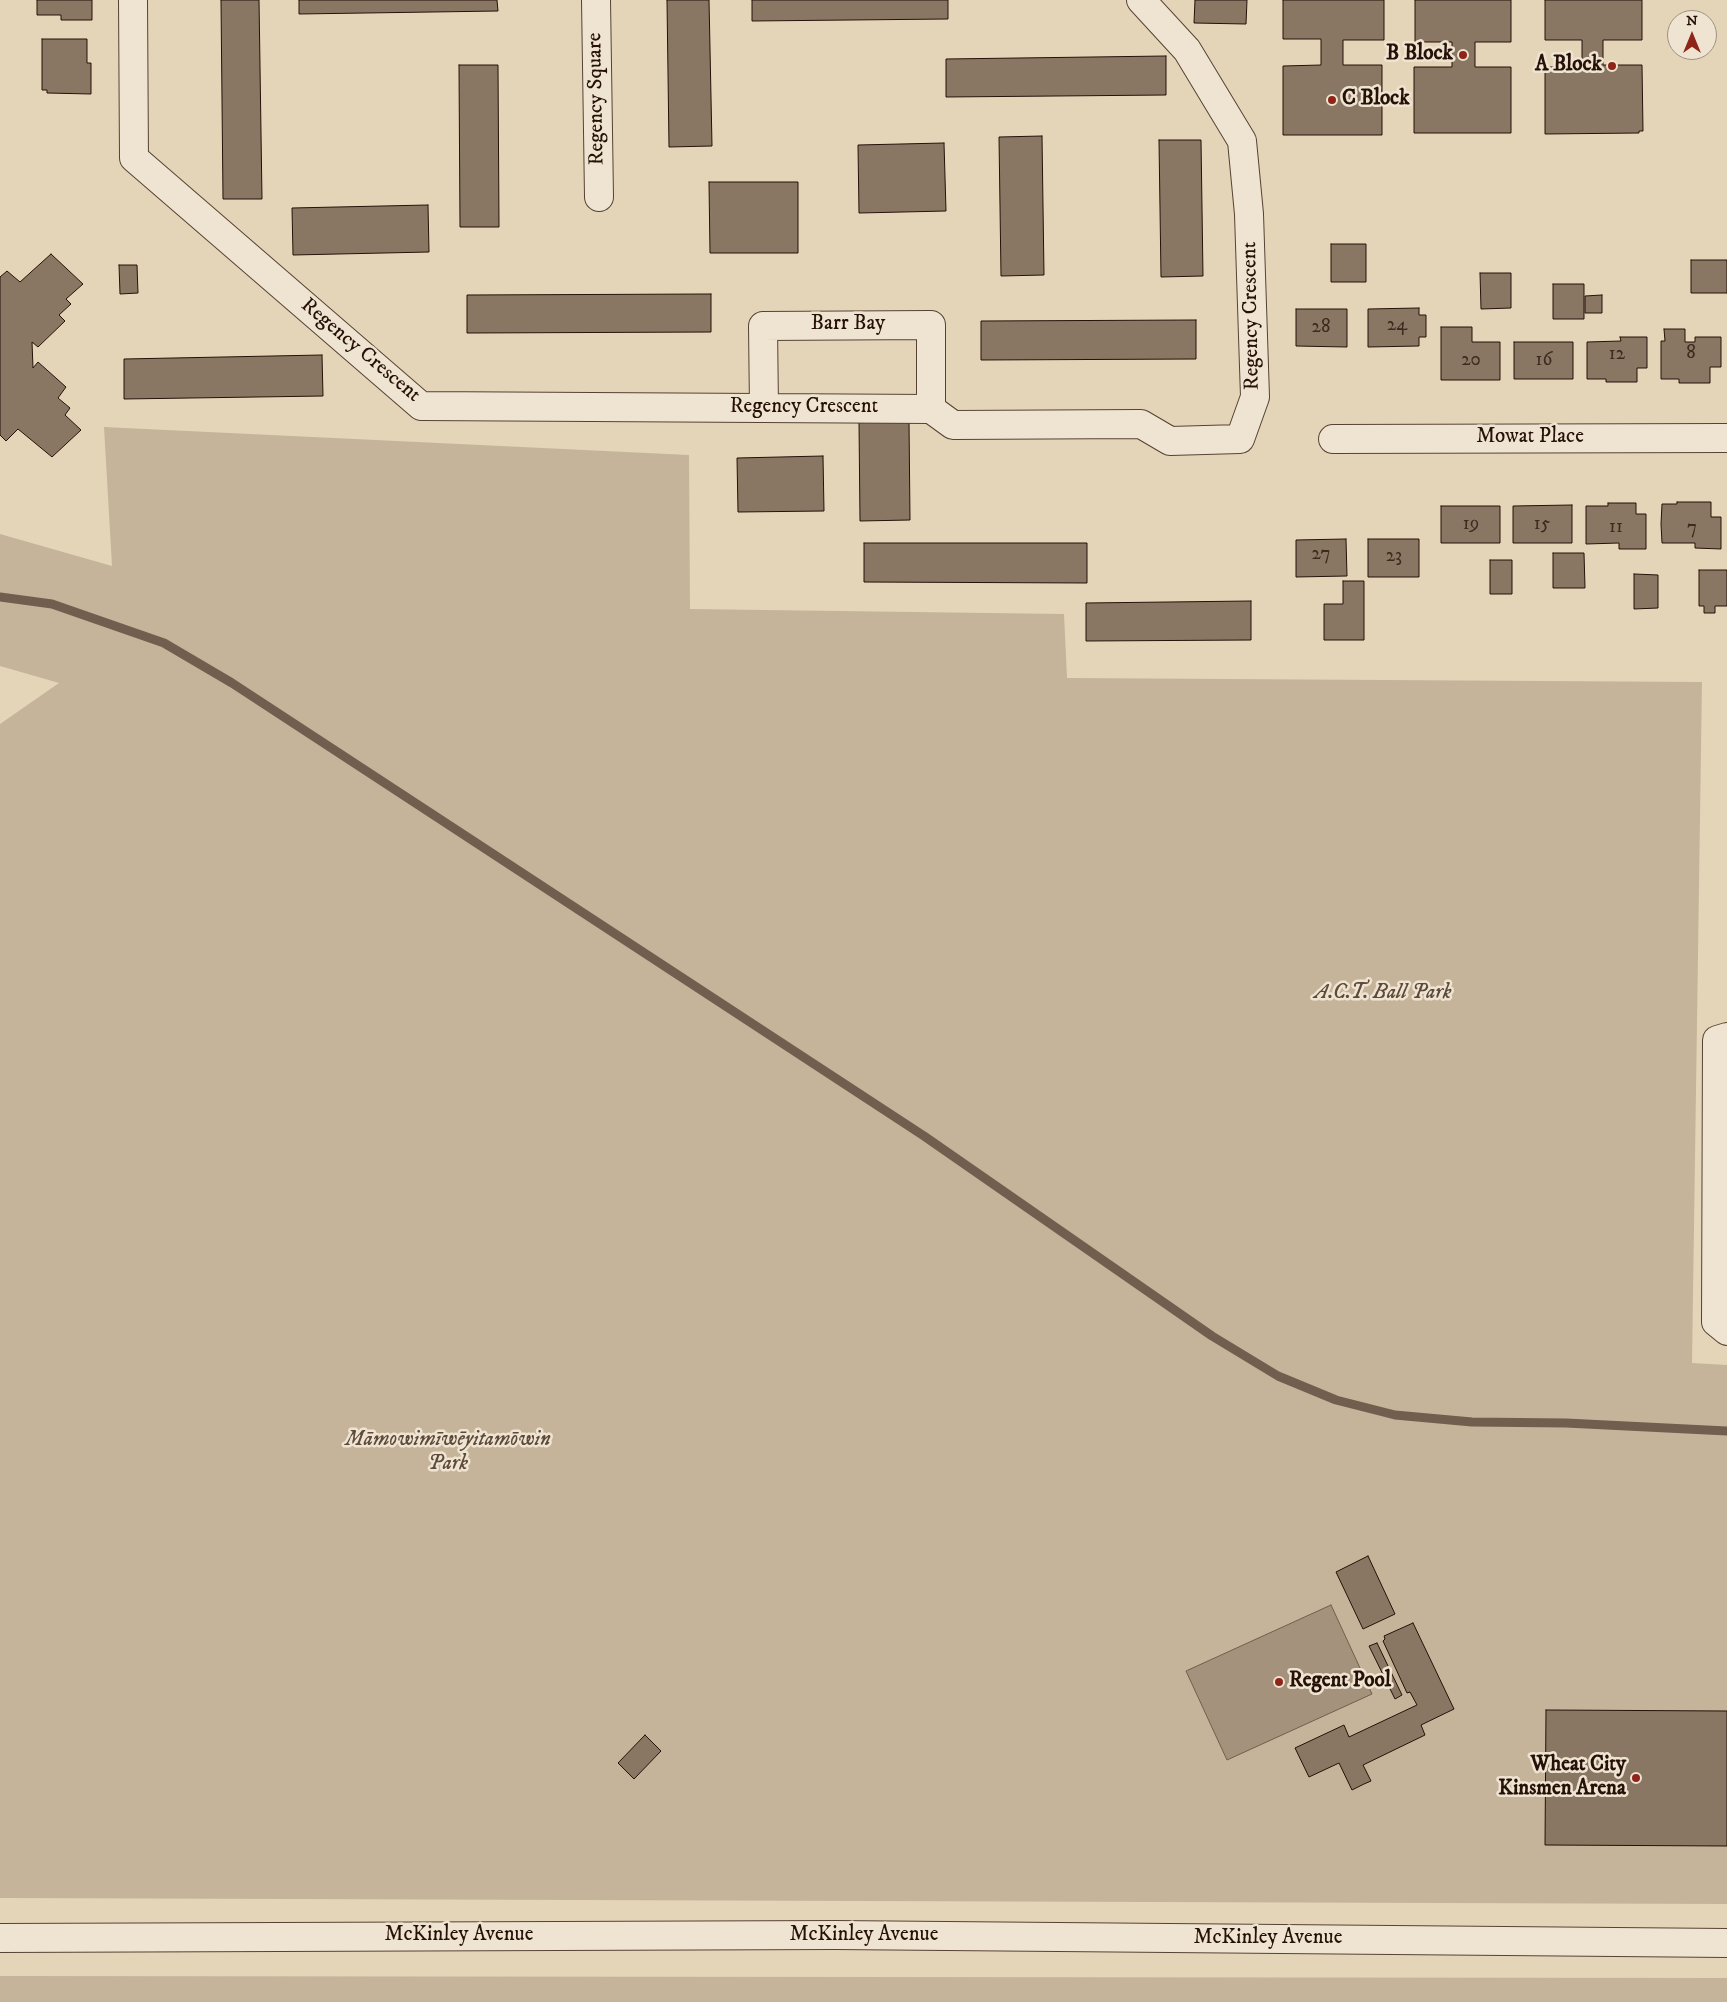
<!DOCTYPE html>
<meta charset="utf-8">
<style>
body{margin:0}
#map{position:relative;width:1727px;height:2002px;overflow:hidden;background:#e5d5b8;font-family:"IM FELL DW Pica",serif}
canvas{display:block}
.north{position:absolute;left:1667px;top:10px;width:50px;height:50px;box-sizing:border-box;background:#eee4d1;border:1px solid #9e9081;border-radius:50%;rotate:0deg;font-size:14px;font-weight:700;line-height:20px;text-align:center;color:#261108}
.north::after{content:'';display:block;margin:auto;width:18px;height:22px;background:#8f2418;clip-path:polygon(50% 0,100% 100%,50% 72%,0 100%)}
</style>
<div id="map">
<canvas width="1727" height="2002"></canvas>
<div class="north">N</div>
</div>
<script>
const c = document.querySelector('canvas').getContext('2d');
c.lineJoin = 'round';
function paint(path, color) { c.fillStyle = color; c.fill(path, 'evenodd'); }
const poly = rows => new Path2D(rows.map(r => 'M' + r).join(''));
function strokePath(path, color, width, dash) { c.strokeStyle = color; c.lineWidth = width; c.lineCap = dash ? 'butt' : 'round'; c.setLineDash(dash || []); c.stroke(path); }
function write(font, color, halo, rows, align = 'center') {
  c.font = font + ' "IM FELL DW Pica",serif'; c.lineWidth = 5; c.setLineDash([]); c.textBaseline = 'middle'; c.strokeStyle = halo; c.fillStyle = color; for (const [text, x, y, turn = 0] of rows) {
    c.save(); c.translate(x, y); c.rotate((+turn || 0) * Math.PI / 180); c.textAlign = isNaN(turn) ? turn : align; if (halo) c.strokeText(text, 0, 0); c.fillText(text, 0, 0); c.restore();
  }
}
const green = poly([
 [104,427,689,455,690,609,1064,614,1067,678,1702,682,1692,1363,1727,1365,1727,1904,0,1898,0,724,59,683,0,666,0,534,112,566],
 [0,1976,1727,1978,1727,2002,0,2002]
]);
const water = poly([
 [1331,1605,1372,1694,1227,1760,1186,1671,1331,1605]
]);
const stream = poly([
 [0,597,52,604,164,643,232,683,924,1136,1212,1336,1278,1376,1336,1400,1395,1415,1472,1422,1566,1423,1727,1431]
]);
const building = poly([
 [37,0,92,0,92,20,61,20,61,15,37,15,37,0],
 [221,0,259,0,262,199,223,199,221,0],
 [299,0,497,0,498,11,299,14,299,0],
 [667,0,709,0,712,146,669,147,667,0],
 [752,0,948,0,948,19,752,21,752,0],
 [1195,0,1247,0,1246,24,1194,23,1195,0],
 [1283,0,1384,0,1384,40,1343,40,1343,65,1382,65,1382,135,1283,135,1283,66,1321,65,1321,39,1283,39,1283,0],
 [1415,0,1511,0,1511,42,1475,42,1475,67,1511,67,1511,133,1414,133,1414,67,1452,67,1452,42,1415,42,1415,0],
 [1545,0,1642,0,1642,40,1603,40,1603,65,1642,65,1643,131,1639,131,1639,133,1545,134,1545,67,1582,67,1582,40,1545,40,1545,0],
 [42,39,87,39,87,63,91,63,91,94,47,93,47,90,42,90,42,39],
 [1166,56,1166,95,946,97,946,59,1166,56],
 [459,65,498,65,499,227,460,227,459,65],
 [1042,136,1044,275,1001,276,999,137,1042,136],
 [1159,140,1201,140,1203,276,1161,277,1159,140],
 [944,143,946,211,859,213,858,145,944,143],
 [709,182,798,182,798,253,710,253,709,182],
 [428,205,429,252,293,255,292,208,428,205],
 [1331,244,1366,244,1366,282,1331,282,1331,244],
 [51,254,83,284,66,299,71,304,59,315,65,321,38,347,32,342,33,368,38,362,66,387,58,398,70,408,65,415,81,430,52,457,18,429,6,441,0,435,0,277,7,271,20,282,51,254],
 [1691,260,1727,260,1727,293,1691,293,1691,260],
 [119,265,137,265,138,293,120,294,119,265],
 [1480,273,1511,273,1511,308,1481,309,1480,273],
 [1553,284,1584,284,1584,319,1553,319,1553,284],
 [711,294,711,332,467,333,467,295,711,294],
 [1602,295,1602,313,1585,313,1585,296,1602,295],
 [1419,308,1419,315,1426,315,1426,337,1419,337,1419,346,1368,347,1368,309,1419,308],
 [1296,309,1347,309,1347,347,1296,346,1296,309],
 [1196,320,1196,359,981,360,981,321,1196,320],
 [1441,327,1472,327,1472,342,1500,342,1500,380,1441,380,1441,327],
 [1664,329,1685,329,1685,342,1695,342,1695,337,1721,337,1721,367,1710,367,1710,383,1679,383,1679,379,1661,379,1661,341,1665,341,1664,329],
 [1620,337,1647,337,1647,368,1637,368,1637,382,1606,382,1606,379,1587,379,1587,342,1621,341,1620,337],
 [1514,342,1573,342,1573,379,1514,379,1514,342],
 [322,355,323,396,124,399,124,359,322,355],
 [859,421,909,421,910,520,860,521,859,421],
 [823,456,824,511,738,512,737,458,823,456],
 [1677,502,1711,502,1711,517,1721,517,1721,549,1695,548,1695,543,1662,543,1661,524,1662,504,1677,504,1677,502],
 [1608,503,1636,503,1636,514,1646,514,1646,549,1619,549,1619,543,1586,544,1586,506,1608,506,1608,503],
 [1572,505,1572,543,1513,543,1513,506,1572,505],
 [1441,506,1500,506,1500,543,1441,543,1441,506],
 [1346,539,1347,576,1296,577,1296,540,1346,539],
 [1368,539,1419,539,1419,577,1368,577,1368,539],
 [864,543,1087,543,1087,583,864,582,864,543],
 [1553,553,1584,553,1585,588,1553,588,1553,553],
 [1490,560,1512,560,1512,594,1490,594,1490,560],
 [1699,570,1727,570,1727,606,1715,606,1715,613,1704,613,1704,606,1699,606,1699,570],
 [1634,574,1658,575,1658,608,1634,609,1634,574],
 [1343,581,1364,581,1364,640,1324,640,1324,604,1343,604,1343,581],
 [1251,601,1251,640,1086,641,1086,603,1251,601],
 [1368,1556,1395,1614,1363,1629,1336,1572,1368,1556],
 [1413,1623,1454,1709,1421,1725,1425,1735,1363,1765,1371,1781,1364,1784,1352,1790,1339,1763,1309,1777,1295,1748,1344,1725,1349,1737,1417,1705,1410,1692,1407,1693,1383,1641,1385,1639,1384,1636,1413,1623],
 [1377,1643,1402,1695,1395,1699,1369,1646,1377,1643],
 [1546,1710,1727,1711,1727,1846,1545,1845,1546,1710],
 [645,1735,661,1751,634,1779,618,1763,645,1735]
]);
const minor = poly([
 [133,0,134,158,421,406,931,409,953,425,1141,424,1170,441,1240,439,1255,397,1249,214,1242,141,1187,50,1141,0],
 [596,0,599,197],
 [764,408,763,326,931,325,931,409],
 [1333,439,1727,438],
 [1727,1037,1717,1040,1716,1322,1727,1331],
 [0,1938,835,1935,1727,1943]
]);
const markers = [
 [1463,55,5,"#8f2418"],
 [1612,66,5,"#8f2418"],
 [1332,100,5,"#8f2418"],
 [1279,1682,5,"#8f2418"],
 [1636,1778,5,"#8f2418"]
];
const numberNames = [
 ["24",1397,326],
 ["28",1321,328],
 ["8",1691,354],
 ["12",1617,355],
 ["20",1471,361],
 ["16",1544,361],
 ["19",1471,525],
 ["15",1542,525],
 ["11",1616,528],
 ["7",1692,529],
 ["27",1321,555],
 ["23",1394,557]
];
const poiNames = [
 ["B Block",1453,55],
 ["A Block",1602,66],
 ["C Block",1342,100,"left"],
 ["Regent Pool",1289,1682,"left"],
 ["Wheat City",1626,1766],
 ["Kinsmen Arena",1626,1790]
];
const streetNames = [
 ["Regency Square",597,99,-91],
 ["Regency Crescent",1252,316,-91],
 ["Barr Bay",848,325],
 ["Regency Crescent",360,351,40],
 ["Regency Crescent",804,408],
 ["Mowat Place",1530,438],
 ["McKinley Avenue",459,1936],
 ["McKinley Avenue",864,1936],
 ["McKinley Avenue",1268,1939]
];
const parkNames = [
 ["A.C.T. Ball Park",1383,994],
 ["Māmowimīwēyitamōwin",448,1441],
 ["Park",448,1465]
];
paint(green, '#c5b49a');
paint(water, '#a4927c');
strokePath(water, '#725e4e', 1);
strokePath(stream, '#725e4e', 9);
paint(building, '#897764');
strokePath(building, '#261108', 1);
strokePath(minor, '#564234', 30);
strokePath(minor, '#eee4d1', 28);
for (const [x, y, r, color] of markers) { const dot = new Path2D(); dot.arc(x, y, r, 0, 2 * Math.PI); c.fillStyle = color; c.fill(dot); strokePath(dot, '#eee4d1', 2); }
write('19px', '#3f2a1f', null, numberNames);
write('bold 21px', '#261108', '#eee4d1', poiNames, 'right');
write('21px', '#261108', '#eee4d1', streetNames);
write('italic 21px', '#5e4a3b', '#eee4d1', parkNames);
</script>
